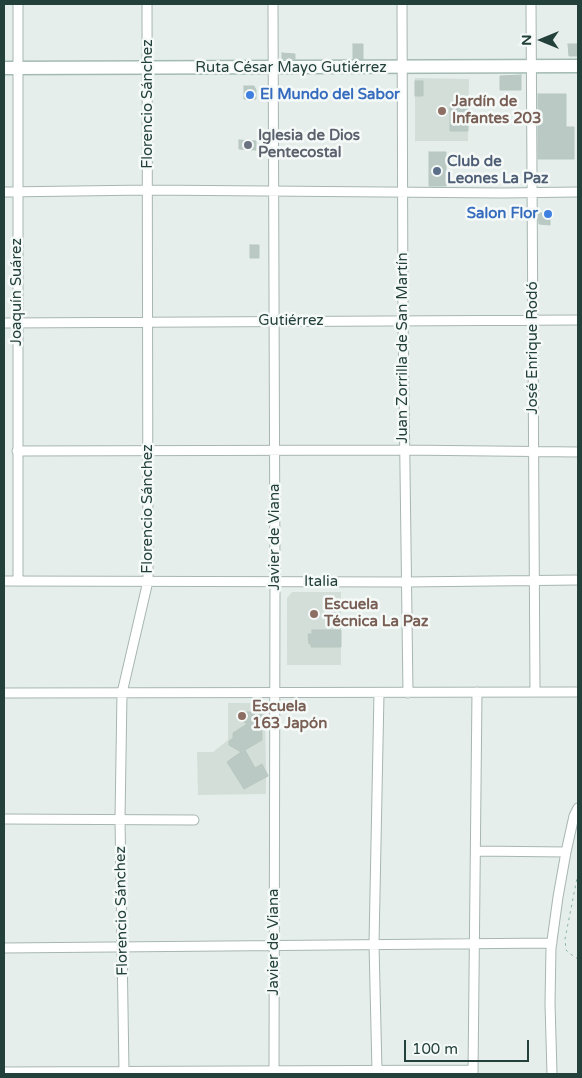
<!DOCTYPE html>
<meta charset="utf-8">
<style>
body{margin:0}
#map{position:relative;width:582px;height:1078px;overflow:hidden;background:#e5eeea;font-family:"Varela Round",sans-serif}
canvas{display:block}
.frame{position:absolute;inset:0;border:5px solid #23403a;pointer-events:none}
.north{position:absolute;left:517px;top:15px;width:50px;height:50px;-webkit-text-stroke:4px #f5faf8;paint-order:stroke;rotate:270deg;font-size:14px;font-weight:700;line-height:20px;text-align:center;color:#23403a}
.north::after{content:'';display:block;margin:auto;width:18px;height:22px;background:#23403a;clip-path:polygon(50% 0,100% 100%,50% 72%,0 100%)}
.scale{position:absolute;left:404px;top:1040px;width:125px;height:22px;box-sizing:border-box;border:2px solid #23403a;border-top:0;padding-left:6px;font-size:15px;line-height:18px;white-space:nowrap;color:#23403a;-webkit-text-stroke:4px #f5faf8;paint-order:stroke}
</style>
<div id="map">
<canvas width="582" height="1078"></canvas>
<div class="frame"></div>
<div class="north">N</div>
<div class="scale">100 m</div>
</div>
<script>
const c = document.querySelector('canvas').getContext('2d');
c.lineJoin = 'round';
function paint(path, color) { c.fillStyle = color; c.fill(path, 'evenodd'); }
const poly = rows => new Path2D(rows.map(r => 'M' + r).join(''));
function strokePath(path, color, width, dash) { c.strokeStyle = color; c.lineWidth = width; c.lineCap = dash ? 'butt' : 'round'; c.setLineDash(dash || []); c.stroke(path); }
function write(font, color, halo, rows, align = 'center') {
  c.font = font + ' "Varela Round",sans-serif'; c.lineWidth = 5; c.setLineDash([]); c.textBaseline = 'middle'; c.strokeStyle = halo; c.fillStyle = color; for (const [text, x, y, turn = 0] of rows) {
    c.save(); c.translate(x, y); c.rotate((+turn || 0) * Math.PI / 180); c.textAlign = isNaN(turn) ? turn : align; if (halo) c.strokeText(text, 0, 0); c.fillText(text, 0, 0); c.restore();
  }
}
const built = poly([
 [415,78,469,79,468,141,415,141],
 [292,592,341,592,341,665,287,665,287,598],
 [228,703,259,703,265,708,266,770,269,776,266,777,266,794,198,795,197,752,213,752,228,740]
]);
const building = poly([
 [353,44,363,44,363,59,353,59,353,44],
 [568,44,577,44,577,56,569,56,568,44],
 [282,53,295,54,295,59,282,59,282,53],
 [521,75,521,90,500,90,500,76,521,75],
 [415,81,423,81,423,96,415,96,415,81],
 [244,86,254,86,256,90,256,99,244,99,244,86],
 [538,94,566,94,566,127,574,127,574,159,538,159,538,94],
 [450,103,468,103,468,131,450,131,450,103],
 [239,140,256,141,256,150,239,149,239,140],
 [429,152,446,152,446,186,429,186,429,152],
 [538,213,550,213,550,225,539,224,538,213],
 [250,245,259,245,259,258,250,258,250,245],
 [312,630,341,630,341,647,311,647,311,644,309,644,308,634,312,634,312,630],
 [245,712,261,712,262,740,245,750,255,768,262,764,268,776,244,789,227,762,241,752,229,745,229,741,233,738,233,733,247,724,241,720,241,715,245,712]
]);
const path = poly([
 [578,873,565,939,566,950,569,953,578,959]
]);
const street = poly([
 [273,4,275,581,274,1071],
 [402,4,403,321,408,693],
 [531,4,535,692],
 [4,192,148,190,503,193,578,192],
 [4,323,578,320],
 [17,451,404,450,578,452],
 [18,580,18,4],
 [4,581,406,582,578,580],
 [4,693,578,692],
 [4,819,194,820],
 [476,851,566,852],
 [4,948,552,943],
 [377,1071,374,944,379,693],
 [4,1072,473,1070],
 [124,1072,120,819,122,693,148,581,147,4],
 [473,1074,477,692],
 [552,1074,550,1003,551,948,558,897,566,852,574,816,578,808]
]);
const secondary = poly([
 [4,68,578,66]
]);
const markers = [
 [250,95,5,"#3f7fe0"],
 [442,111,5,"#8d6e63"],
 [248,145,5,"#6b7280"],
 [437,171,5,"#5c6f8a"],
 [548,214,5,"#3f7fe0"],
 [314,614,5,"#8d6e63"],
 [242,716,5,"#8d6e63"]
];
const streetNames = [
 ["Ruta César Mayo Gutiérrez",291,68],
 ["Florencio Sánchez",148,104,-90],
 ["Joaquín Suárez",17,292,-90],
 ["Gutiérrez",291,321],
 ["Juan Zorrilla de San Martín",403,348,-90],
 ["José Enrique Rodó",533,348,-90],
 ["Florencio Sánchez",148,509,-90],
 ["Javier de Viana",275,537,-90],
 ["Italia",321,582],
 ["Florencio Sánchez",122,911,-91],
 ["Javier de Viana",274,942,-90]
];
const shopNames = [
 ["El Mundo del Sabor",260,95],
 ["Salon Flor",538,214,"right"]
];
const educationNames = [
 ["Jardín de",452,102],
 ["Infantes 203",452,119],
 ["Escuela",324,605],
 ["Técnica La Paz",324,622],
 ["Escuela",252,707],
 ["163 Japón",252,724]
];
const worshipNames = [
 ["Iglesia de Dios",258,136],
 ["Pentecostal",258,153]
];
const serviceNames = [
 ["Club de",447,162],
 ["Leones La Paz",447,179]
];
paint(built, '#d3ded9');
paint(building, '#bac9c3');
strokePath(building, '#b7c8c1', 1);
strokePath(street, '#a7b6b2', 11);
strokePath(secondary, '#a3bab3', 15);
strokePath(path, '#85b2a5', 1, [2.5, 4]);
strokePath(street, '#fff', 9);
strokePath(secondary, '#fff', 12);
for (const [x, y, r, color] of markers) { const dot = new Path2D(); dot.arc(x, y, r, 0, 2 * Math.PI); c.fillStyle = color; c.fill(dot); strokePath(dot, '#f5faf8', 2); }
write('15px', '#23403a', '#f5faf8', streetNames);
write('bold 15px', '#366cbe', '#f5faf8', shopNames, 'left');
write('bold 15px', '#785e54', '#f5faf8', educationNames, 'left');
write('bold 15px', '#5b616d', '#f5faf8', worshipNames, 'left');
write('bold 15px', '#4e5e75', '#f5faf8', serviceNames, 'left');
</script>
